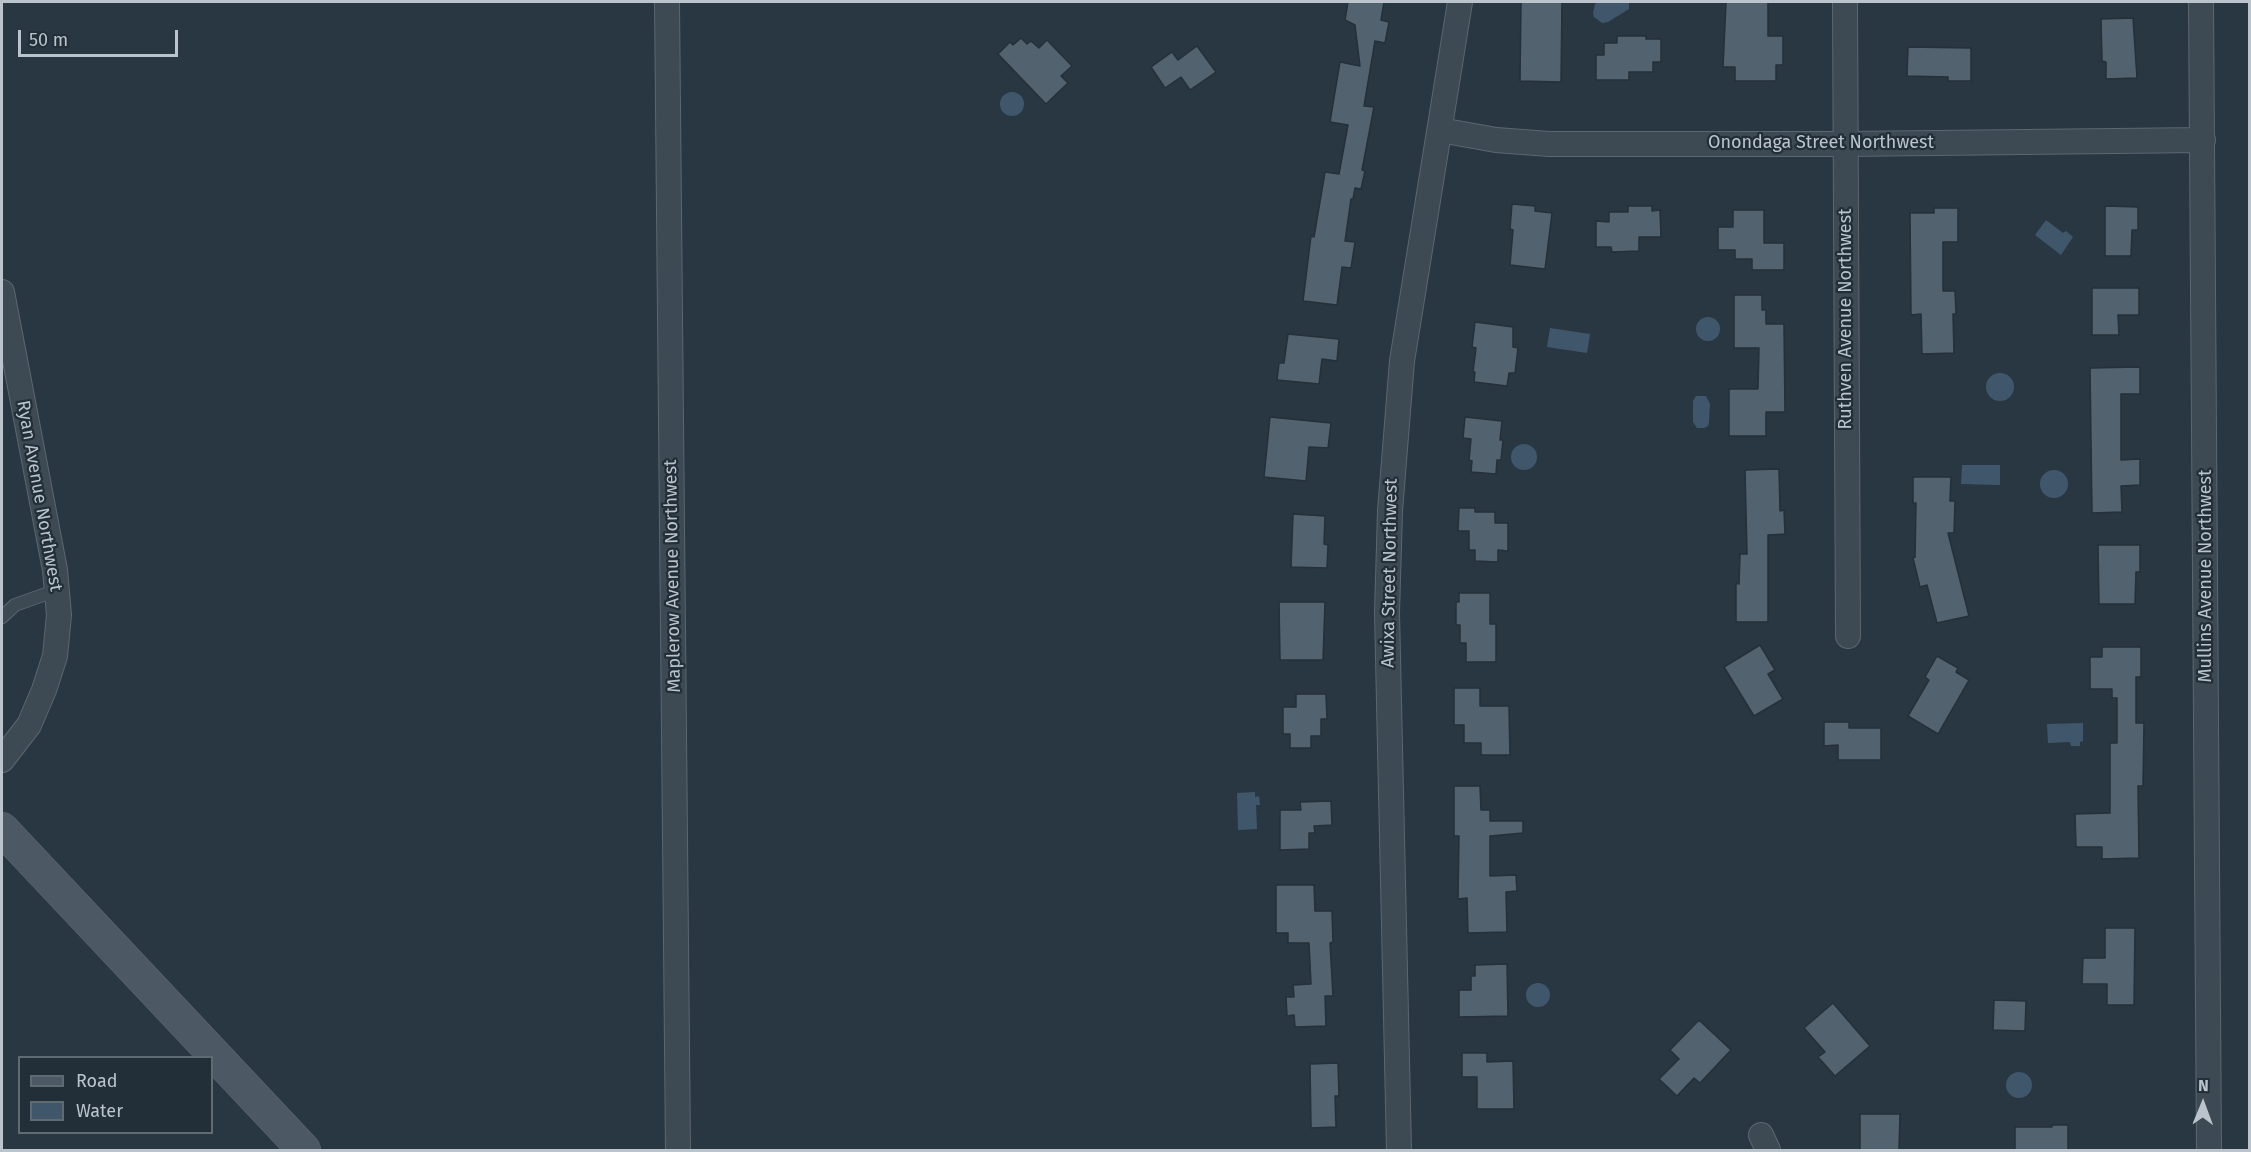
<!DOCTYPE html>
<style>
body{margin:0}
#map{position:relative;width:2251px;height:1152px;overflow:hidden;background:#293743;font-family:"Fira Sans",sans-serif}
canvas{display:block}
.frame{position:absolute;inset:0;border:3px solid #bbc4cc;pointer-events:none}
.legend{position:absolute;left:18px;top:1056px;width:195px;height:78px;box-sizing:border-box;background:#222e38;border:2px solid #5f6a73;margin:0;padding:8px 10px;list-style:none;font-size:18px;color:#bbc4cc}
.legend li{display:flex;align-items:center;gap:12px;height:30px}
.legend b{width:30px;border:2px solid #5f6a73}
.north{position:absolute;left:2173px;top:1074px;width:60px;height:60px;-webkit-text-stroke:4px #222e38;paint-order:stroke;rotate:1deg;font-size:16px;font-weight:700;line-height:24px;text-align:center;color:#bbc4cc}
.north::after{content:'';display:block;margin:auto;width:21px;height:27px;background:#bbc4cc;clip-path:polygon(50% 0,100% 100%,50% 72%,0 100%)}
.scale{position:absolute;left:18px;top:30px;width:160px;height:27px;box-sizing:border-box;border:3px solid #bbc4cc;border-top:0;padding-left:8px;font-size:18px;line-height:21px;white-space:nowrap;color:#bbc4cc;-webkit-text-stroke:4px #222e38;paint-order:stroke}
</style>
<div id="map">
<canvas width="2251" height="1152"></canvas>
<div class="frame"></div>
<ul class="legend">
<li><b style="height:8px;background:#4c5965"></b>Road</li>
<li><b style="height:16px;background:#40576b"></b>Water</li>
</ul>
<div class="north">N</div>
<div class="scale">50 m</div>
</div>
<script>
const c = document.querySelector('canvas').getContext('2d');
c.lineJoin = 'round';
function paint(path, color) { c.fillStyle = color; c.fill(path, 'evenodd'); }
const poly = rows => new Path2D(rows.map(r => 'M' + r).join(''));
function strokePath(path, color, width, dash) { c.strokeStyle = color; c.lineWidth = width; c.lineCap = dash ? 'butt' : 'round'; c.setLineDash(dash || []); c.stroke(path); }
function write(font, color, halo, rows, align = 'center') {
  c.font = font + ' "Fira Sans",sans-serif'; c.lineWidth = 4.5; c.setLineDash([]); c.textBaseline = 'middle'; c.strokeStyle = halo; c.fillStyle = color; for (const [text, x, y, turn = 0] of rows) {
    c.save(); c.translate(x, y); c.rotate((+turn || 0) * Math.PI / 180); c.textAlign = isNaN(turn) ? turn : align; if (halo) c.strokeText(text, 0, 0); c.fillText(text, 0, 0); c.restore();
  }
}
const water = poly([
 [1598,2,1629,2,1629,9,1608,22,1602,23,1594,17,1593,13,1595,4],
 '1000 104a12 12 0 1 1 24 0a12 12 0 1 1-24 0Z',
 [2046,220,2063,233,2066,231,2073,237,2061,255,2035,235],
 '1696 329a12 12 0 1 1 24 0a12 12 0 1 1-24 0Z',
 [1550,328,1590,334,1587,353,1547,347],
 '1986 387a14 14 0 1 1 28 0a14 14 0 1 1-28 0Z',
 [1696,396,1706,396,1710,404,1709,422,1708,426,1704,428,1697,428,1693,422,1693,401],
 '1511 457a13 13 0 1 1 26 0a13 13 0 1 1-26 0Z',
 [1962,465,2000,465,2000,485,1961,484],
 '2040 484a14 14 0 1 1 28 0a14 14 0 1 1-28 0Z',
 [2083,723,2083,741,2080,742,2080,746,2071,746,2070,742,2048,743,2047,724],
 [1255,792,1255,797,1259,796,1260,805,1256,805,1257,829,1238,830,1237,793],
 '1526 995a12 12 0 1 1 24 0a12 12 0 1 1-24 0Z',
 '2006 1085a13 13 0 1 1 26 0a13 13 0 1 1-26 0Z'
]);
const building = poly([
 [1348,2,1384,2,1381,20,1389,22,1385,43,1375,41,1364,106,1374,107,1362,170,1365,171,1361,189,1355,188,1353,199,1351,199,1345,241,1355,242,1351,268,1342,267,1337,305,1303,301,1311,236,1314,237,1325,172,1339,174,1348,125,1330,122,1340,62,1360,66,1355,25,1345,20,1348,2],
 [1521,2,1562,2,1561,82,1520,81,1521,2],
 [1726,2,1768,2,1768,36,1783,36,1783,65,1776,65,1776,81,1735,81,1735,67,1723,67,1726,2],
 [2133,18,2137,78,2106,79,2106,62,2102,61,2101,19,2133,18],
 [1617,36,1646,36,1646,39,1661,39,1661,62,1653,62,1653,72,1629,72,1629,80,1596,80,1596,55,1604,55,1604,43,1617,43,1617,36],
 [1021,38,1027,44,1031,41,1039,48,1047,40,1072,66,1061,76,1068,83,1046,104,998,54,1010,42,1013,45,1021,38],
 [1197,46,1216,72,1190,90,1181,77,1165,88,1151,67,1172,52,1178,60,1197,46],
 [1908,47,1971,48,1971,81,1948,81,1948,77,1907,76,1908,47],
 [1512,204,1535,206,1535,211,1552,213,1545,269,1510,265,1513,230,1510,229,1512,204],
 [1628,206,1652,206,1652,211,1660,210,1661,237,1639,237,1639,251,1612,252,1611,247,1596,247,1596,221,1609,222,1609,212,1628,212,1628,206],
 [2105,206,2138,207,2138,230,2132,230,2131,256,2105,256,2105,206],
 [1934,208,1958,208,1958,242,1943,242,1943,291,1955,291,1956,314,1953,314,1954,353,1922,354,1921,314,1911,315,1910,213,1934,213,1934,208],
 [1733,210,1764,210,1764,243,1784,243,1784,270,1752,270,1752,259,1735,259,1735,250,1718,250,1718,227,1733,227,1733,210],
 [2092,288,2139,288,2139,315,2118,315,2119,335,2092,335,2092,288],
 [1734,295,1762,295,1762,310,1766,310,1766,324,1784,324,1785,412,1766,412,1766,436,1729,436,1729,389,1758,389,1759,348,1734,348,1734,295],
 [1475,322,1513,327,1513,347,1518,348,1515,373,1509,373,1507,386,1474,382,1475,372,1473,372,1476,348,1472,347,1475,322],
 [1288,334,1339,339,1337,361,1322,359,1319,384,1277,380,1279,363,1284,363,1288,334],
 [2140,367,2140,394,2121,394,2121,460,2140,459,2140,485,2121,486,2122,512,2092,513,2090,368,2140,367],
 [1270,417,1331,423,1328,448,1309,447,1306,481,1264,477,1270,417],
 [1465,417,1502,421,1500,440,1503,440,1501,460,1497,460,1496,474,1471,472,1472,461,1469,460,1471,439,1463,438,1465,417],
 [1779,469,1780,511,1784,510,1785,534,1768,535,1768,622,1736,622,1736,583,1739,584,1740,554,1747,554,1745,470,1779,469],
 [1913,477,1951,477,1950,501,1955,501,1954,533,1948,533,1969,616,1937,623,1927,585,1920,587,1913,558,1915,557,1916,503,1913,503,1913,477],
 [1459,508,1475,508,1475,512,1495,512,1495,523,1508,523,1508,551,1498,550,1498,562,1475,561,1475,550,1469,550,1469,531,1458,531,1459,508],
 [1293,514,1325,516,1324,544,1328,545,1327,568,1291,567,1293,514],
 [2098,545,2140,545,2140,572,2136,572,2135,604,2099,604,2098,545],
 [1459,593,1490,593,1490,624,1496,624,1496,662,1466,662,1466,643,1460,643,1460,625,1456,625,1456,602,1459,602,1459,593],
 [1279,602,1325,602,1323,660,1280,660,1279,602],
 [1760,645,1775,670,1768,674,1783,699,1754,716,1724,667,1760,645],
 [2102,647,2141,647,2141,677,2136,677,2136,723,2144,723,2143,786,2138,786,2139,858,2102,859,2102,847,2076,847,2075,814,2110,813,2110,743,2117,743,2117,698,2112,698,2112,689,2090,689,2090,657,2102,657,2102,647],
 [1937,656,1958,668,1956,672,1969,680,1938,734,1908,716,1929,680,1925,677,1937,656],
 [1454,688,1480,688,1480,706,1509,706,1510,755,1481,755,1481,743,1464,743,1464,725,1454,725,1454,688],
 [1296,694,1326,694,1327,719,1321,719,1321,736,1311,736,1311,748,1290,748,1290,734,1283,734,1283,707,1296,707,1296,694],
 [1824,722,1849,722,1849,728,1881,728,1881,760,1838,760,1838,745,1824,746,1824,722],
 [1454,786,1480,786,1481,810,1490,810,1490,821,1523,821,1523,833,1490,836,1490,876,1516,875,1517,891,1506,892,1507,932,1468,933,1467,898,1458,899,1459,836,1454,836,1454,786],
 [1331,801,1332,825,1314,826,1315,833,1309,833,1309,849,1280,850,1280,810,1301,810,1300,802,1331,801],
 [1276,885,1314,885,1315,911,1332,911,1333,942,1330,943,1333,996,1325,996,1326,1026,1295,1027,1294,1015,1287,1016,1286,997,1294,997,1293,985,1311,984,1309,943,1288,943,1288,933,1276,933,1276,885],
 [2105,928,2135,928,2134,1005,2107,1005,2107,984,2082,984,2083,958,2105,958,2105,928],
 [1507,964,1508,1016,1459,1017,1459,990,1471,990,1471,976,1475,976,1475,965,1507,964],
 [1994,1000,2026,1001,2025,1031,1993,1030,1994,1000],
 [1833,1003,1870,1046,1835,1076,1818,1057,1825,1052,1804,1028,1833,1003],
 [1699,1020,1731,1050,1700,1083,1694,1078,1677,1096,1659,1079,1679,1059,1670,1050,1699,1020],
 [1462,1053,1487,1053,1487,1062,1513,1061,1514,1109,1477,1109,1477,1077,1462,1077,1462,1053],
 [1338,1063,1339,1096,1335,1096,1336,1127,1311,1128,1310,1064,1338,1063],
 [1860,1114,1900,1114,1899,1150,1860,1150,1860,1114],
 [2052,1125,2068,1125,2068,1150,2015,1150,2015,1127,2052,1127,2052,1125]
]);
const lane = poly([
 [2,617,15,605,57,590]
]);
const street = poly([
 [667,2,678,1150],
 [1845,2,1848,636],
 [2201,2,2209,1150],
 [1440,130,1496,140,1549,144,1845,144,2203,140],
 [2,292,55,570,59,615,55,656,44,690,29,725,2,760],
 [1761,1135,1768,1150],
 [1399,1150,1387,613,1390,511,1402,361,1460,2]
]);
const secondary = poly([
 [2,829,304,1150]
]);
const streetNames = [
 ["Onondaga Street Northwest",1821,143],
 ["Ruthven Avenue Northwest",1846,319,-90],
 ["Ryan Avenue Northwest",39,496,80],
 ["Awixa Street Northwest",1390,573,-89],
 ["Maplerow Avenue Northwest",673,576,-91],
 ["Mullins Avenue Northwest",2206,576,-90]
];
paint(water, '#40576b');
paint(building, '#52626e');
strokePath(building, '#24303a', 1.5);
strokePath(lane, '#5c6770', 14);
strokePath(street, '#5c6770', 26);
strokePath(secondary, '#5c6770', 34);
strokePath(lane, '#3d4953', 12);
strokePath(street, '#3d4953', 24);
strokePath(secondary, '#4c5965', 33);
write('18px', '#bbc4cc', '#222e38', streetNames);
</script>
